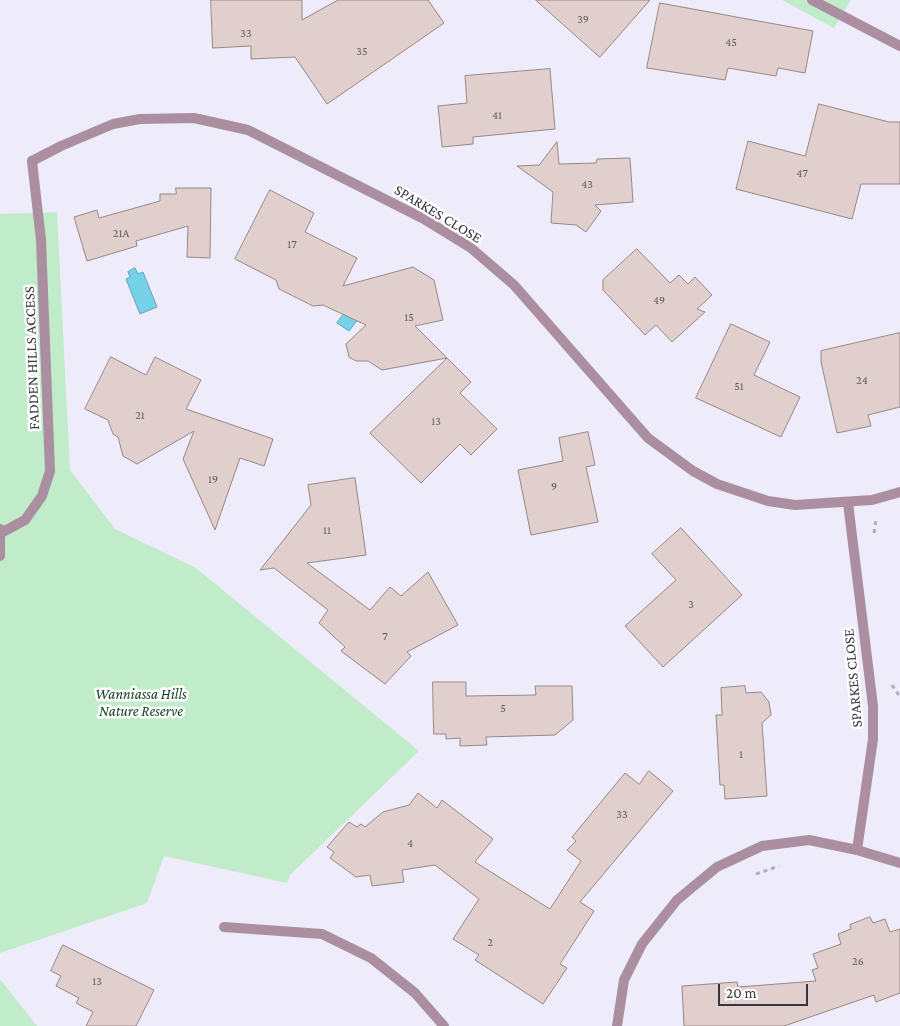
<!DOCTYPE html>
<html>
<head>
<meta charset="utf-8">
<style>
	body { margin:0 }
	#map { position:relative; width:900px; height:1026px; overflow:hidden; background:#eeebfa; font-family:"Crimson Pro",serif }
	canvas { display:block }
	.scale { position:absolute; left:718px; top:984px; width:90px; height:22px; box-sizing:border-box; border:2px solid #38363c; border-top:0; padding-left:6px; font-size:15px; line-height:18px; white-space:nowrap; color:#38363c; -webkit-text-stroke:4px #fff; paint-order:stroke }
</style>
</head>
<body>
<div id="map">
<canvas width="900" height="1026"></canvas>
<div class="scale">20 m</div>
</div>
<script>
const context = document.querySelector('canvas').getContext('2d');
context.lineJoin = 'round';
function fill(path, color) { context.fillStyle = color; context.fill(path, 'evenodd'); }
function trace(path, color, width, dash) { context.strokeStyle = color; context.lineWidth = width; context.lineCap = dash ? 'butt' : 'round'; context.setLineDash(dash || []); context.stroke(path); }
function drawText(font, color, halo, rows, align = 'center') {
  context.font = font + ' "Crimson Pro",serif'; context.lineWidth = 5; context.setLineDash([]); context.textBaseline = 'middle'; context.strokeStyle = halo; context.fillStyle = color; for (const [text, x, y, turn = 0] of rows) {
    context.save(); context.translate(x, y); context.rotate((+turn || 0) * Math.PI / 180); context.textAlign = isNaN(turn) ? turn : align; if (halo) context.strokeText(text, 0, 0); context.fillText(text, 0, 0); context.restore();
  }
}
const green = new Path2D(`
	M782 0H851L834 28Z
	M57 212 70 470 115 529 196 568 419 751 290 875 287 883 164 856 147 903 0 953V214Z
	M0 979 37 1026H0Z`);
const water = new Path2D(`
	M135 268 138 274 143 272 157 307 140 314 126 279 130 277 128 272Z
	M363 288 362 314 349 331 337 323Z`);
const building = new Path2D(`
	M211 0H302V20L338 0H428L444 23 327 104 295 57 251 59V46L213 48Z
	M536 0H650L600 57Z
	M660 3 813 31 805 73 778 68 776 76 728 68 725 80 647 68Z
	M550 69 555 129 473 137V144L442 147 438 106 467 103 465 76Z
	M819 104 889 122H900V184H861L852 219 736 189 748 141 805 156Z
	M557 142 559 164 596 163 597 159 630 158 633 202 595 205 601 211 586 232 576 225 551 223 553 192 517 166 539 165Z
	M176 188H211L210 258 187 257 188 226 136 241 137 246 87 261 74 217 97 210 99 218 160 201V194H176Z
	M270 190 314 213 305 232 357 258 343 286 413 267 434 280 443 320 415 326 471 382 460 393 497 429 471 455 460 444 421 483 370 433 447 358 382 370 368 361H356L349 357 346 344 366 325 323 305 313 306 279 289 276 280 235 259Z
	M637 249 670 283 679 275 688 284 695 277 712 295 697 309 705 312 672 342 656 325 645 335 603 290V280Z
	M731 324 770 342 754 375 800 397 781 437 696 398Z
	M900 333V407L868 415 871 426 837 433 821 362V351Z
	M111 357 146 375 155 357 201 380 186 409 273 439 264 466 240 458 215 530 183 459 194 431 137 464 123 456 118 437 113 434 108 420 85 409Z
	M588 432 595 465 586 467 598 522 531 535 518 470 563 461 559 438Z
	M355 478 366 555 307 563 370 610 390 587 401 596 428 572 458 625 407 652 411 656 385 684 341 651 345 647 319 623 328 610 274 568 260 570 311 505 308 485Z
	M681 528 742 595 663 667 625 626 676 580 652 554Z
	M433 682H466V696L536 695 535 686H572L573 720 555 735 486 737 487 745 460 746V738L446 739V734H434Z
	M745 686 746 693 761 692 769 702 771 715 762 723 767 796 725 799 724 785H720L716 715H722L721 688Z
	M649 771 673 791 580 902 594 911 560 964 567 968 543 1004 475 960 479 955 453 939 479 899 435 865 402 870 404 882 372 886 370 875 356 877 330 858 334 852 327 847 349 822 357 827 361 824 365 827 383 812 409 805 418 793 437 808 442 800 493 839 475 862 550 909 581 861 567 850 576 841 572 837 625 773 639 784Z
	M870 917 873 923 885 919 890 932 900 929V993L876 1002 874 995 784 1026H684L682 986 737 982 738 987 816 981 812 970 818 968 813 954 841 944 838 934 851 929 850 925Z
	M63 945 154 990 136 1026H86L93 1012 76 1003 79 998 56 986 61 976 51 971Z`);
const path = new Path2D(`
	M874 533 876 520
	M892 685 900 697
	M756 874 779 866`);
const lane = new Path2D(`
	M812 0 900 46
	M0 529V556
	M1 533 25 520 42 496 50 471 41 240 32 161`);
const street = new Path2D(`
	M32 161 61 146 113 124 140 119 194 118 248 130 424 219 471 248 514 285 648 438 693 471 717 484 768 501 795 505 872 500 900 492
	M848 503 873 706V739L857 850
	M224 927 322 934 371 958 415 993 444 1026
	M617 1026 624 980 642 944 677 900 717 867 762 846 809 840 857 850 900 863`);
const numberNames = [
	["39",583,19],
	["33",246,33],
	["45",731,42],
	["35",362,51],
	["41",497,115],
	["47",802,173],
	["43",587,184],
	["21A",121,233],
	["17",292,244],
	["49",659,300],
	["15",409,317],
	["24",862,380],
	["51",739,386],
	["21",140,415],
	["13",436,421],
	["19",213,479],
	["9",554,486],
	["11",327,530],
	["3",691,604],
	["7",385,636],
	["5",503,708],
	["1",741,754],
	["33",622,814],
	["4",410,843],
	["2",490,942],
	["26",858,961],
	["13",97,981]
];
const streetNames = [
	["SPARKES CLOSE",438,214,31],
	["FADDEN HILLS ACCESS",32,358,-92],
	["SPARKES CLOSE",853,678,-95]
];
const parkNames = [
	["Wanniassa Hills",141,694],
	["Nature Reserve",141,711]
];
fill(green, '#c1ecca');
fill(water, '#76d2e9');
trace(water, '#63a3b5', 1);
fill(building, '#e1cfcd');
trace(building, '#978784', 1);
trace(path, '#b1aeba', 3, [4, 4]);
trace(lane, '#ab8ea0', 10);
trace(street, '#ab8ea0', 10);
drawText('12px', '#625c60', null, numberNames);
drawText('15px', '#38363c', '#fff', streetNames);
drawText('italic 15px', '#134223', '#fff', parkNames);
</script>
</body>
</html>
